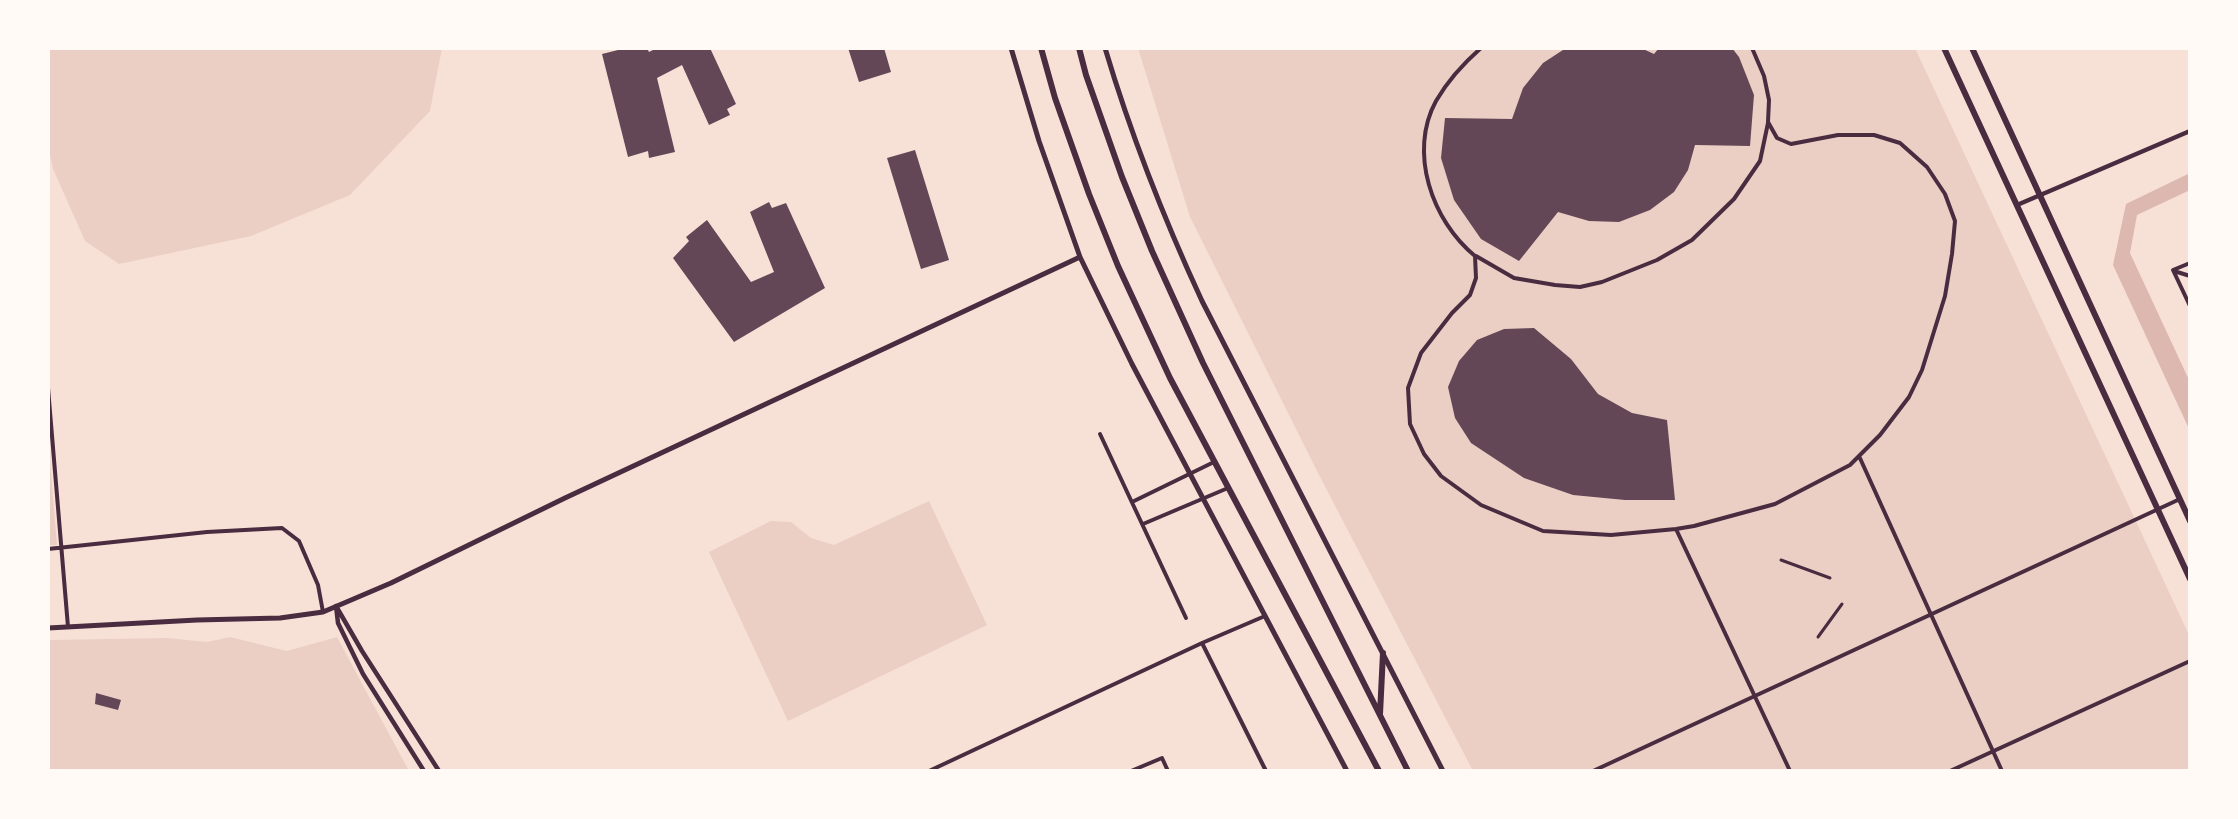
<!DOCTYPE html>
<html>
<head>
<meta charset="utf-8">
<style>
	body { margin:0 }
	#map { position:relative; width:2238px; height:819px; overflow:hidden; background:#f7e1d7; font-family:"Noto Serif",serif }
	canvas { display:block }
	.frame { position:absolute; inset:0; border:50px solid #fffaf5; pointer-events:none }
</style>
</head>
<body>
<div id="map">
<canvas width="2238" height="819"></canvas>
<div class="frame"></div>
</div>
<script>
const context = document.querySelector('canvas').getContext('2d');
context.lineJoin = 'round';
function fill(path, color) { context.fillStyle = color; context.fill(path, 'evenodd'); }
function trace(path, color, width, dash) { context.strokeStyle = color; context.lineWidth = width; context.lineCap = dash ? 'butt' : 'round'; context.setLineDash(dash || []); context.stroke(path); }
const green = new Path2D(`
	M48 48H442L430 111 350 195 251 236 119 264 85 241 53 169 48 147Z
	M1138 48H1915L2190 637V771H1473L1318 473 1190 217Z
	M48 439 57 545H48Z
	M929 501 987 625 788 721 709 552 771 521 791 522 811 538 834 545Z
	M230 637 287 651 337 637 409 771H48V640L167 638 207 642Z`);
const water = new Path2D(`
	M2190 173V190L2137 215 2130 253 2190 382V431L2113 265 2126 204Z`);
const building = new Path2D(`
	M626 48H647L649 52 657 48H710L736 104 727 109 730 115 709 125 682 65 657 78 675 152 649 158 648 151 628 157 602 54Z
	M848 48H884L891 72 859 82Z
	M1566 48H1641L1654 54 1659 48H1732L1739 57 1754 95 1750 146 1695 145 1688 170 1674 192 1650 210 1619 222 1589 221 1558 212 1519 261 1481 239 1454 200 1441 158 1445 118 1512 119 1523 88 1543 63Z
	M915 150 949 260 921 269 887 158Z
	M769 202 772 208 786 203 825 288 734 342 673 258 689 241 686 237 707 220 751 282 774 272 750 212Z
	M1534 328 1571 359 1598 394 1632 413 1667 420 1675 500H1625L1573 495 1524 478 1471 443 1455 418 1448 387 1459 361 1477 340 1504 329Z
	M96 693 121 700 118 710 95 704Z`);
const pedestrian = new Path2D(`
	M1781 560 1830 578
	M1818 637 1842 604`);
const minor = new Path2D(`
	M1481 48C1465 62 1447 82 1436 101 1408 152 1432 221 1475 256L1476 278 1470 295 1452 313 1421 353 1408 388 1410 424 1424 454 1441 476 1481 505 1543 531 1611 535 1676 529 1694 526 1775 504 1850 465 1880 435 1909 397 1922 370 1945 296 1952 254 1955 221 1945 194 1927 167 1900 143 1874 135H1838L1791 144 1777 138 1768 122 1769 100 1764 76 1752 48
	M1476 256 1514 278 1555 285 1580 287 1602 282 1657 260 1692 240 1734 199 1760 161 1768 123
	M2190 263 2173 270 2190 306
	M2174 271 2190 276
	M48 388 68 627
	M1100 434 1186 618
	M1859 456 2002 771
	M1132 502 1214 462
	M1143 524 1228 488
	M1676 529 1790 771
	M48 549 207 532 282 528 299 541 318 585 323 612
	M1202 643 1266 771
	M929 771 1202 643 1265 616
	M1131 771 1162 758 1168 771
	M1593 771 2180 499
	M1950 771 2190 661`);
const tertiary = new Path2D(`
	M2017 205 2190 131
	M424 771 363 674 338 623 336 606 362 651 439 771`);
const secondary = new Path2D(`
	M1011 48 1039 141 1080 257 1132 364 1347 771
	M1105 48C1131 135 1164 219 1202 301L1443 771
	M48 628 197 620 280 618 323 612 391 583 565 498 1080 257`);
const primary = new Path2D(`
	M1944 48 2190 579
	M1972 48 2190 521`);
const trunk = new Path2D(`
	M1041 48 1055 98 1089 194 1118 266 1170 378 1379 771
	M1079 48 1086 75 1122 177 1152 251 1203 363 1408 771
	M1380 714 1383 653`);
fill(green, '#ebcfc5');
fill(water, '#dcb8b0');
fill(building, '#644757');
trace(pedestrian, '#4a2c40', 3);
trace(minor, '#4a2c40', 4);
trace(tertiary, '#4a2c40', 4.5);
trace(secondary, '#4a2c40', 5);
trace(primary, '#4a2c40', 6);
trace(trunk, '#4a2c40', 6);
</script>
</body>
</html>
